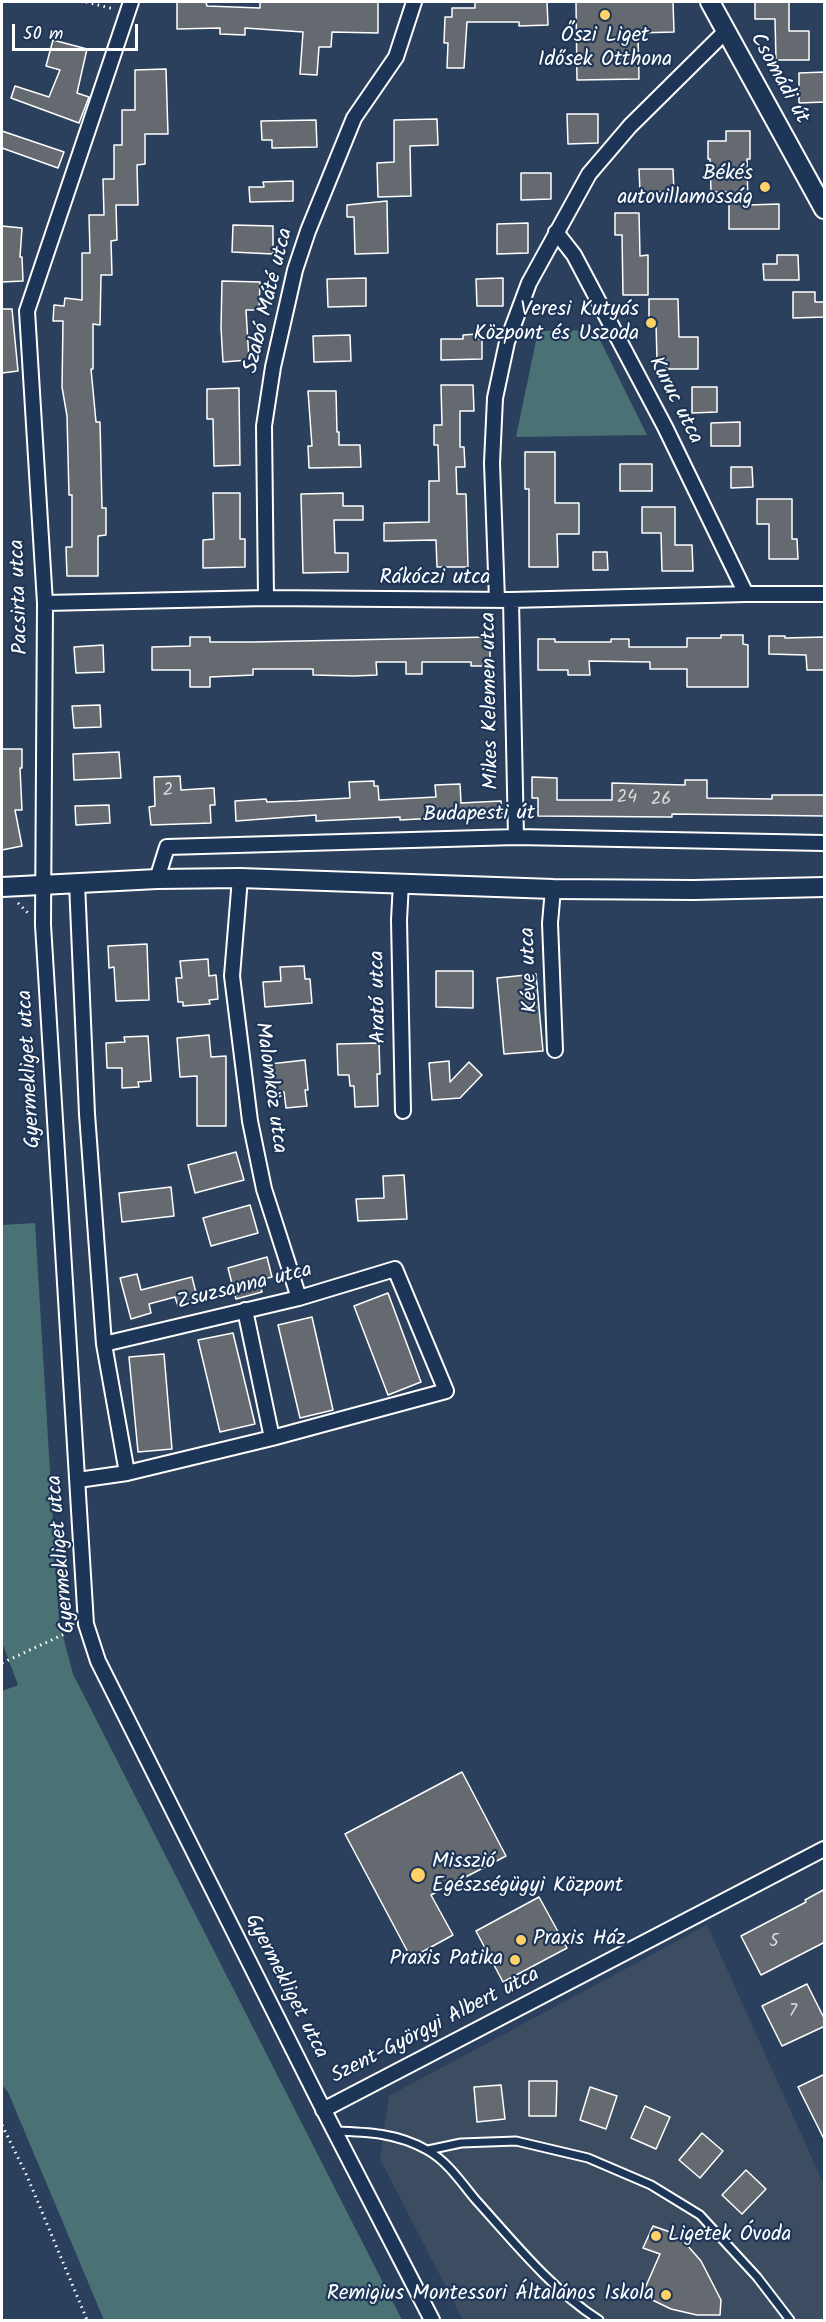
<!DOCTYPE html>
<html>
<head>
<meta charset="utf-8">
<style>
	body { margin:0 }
	#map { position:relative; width:826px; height:2322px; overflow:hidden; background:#2b405c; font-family:Kalam,sans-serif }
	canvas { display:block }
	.frame { position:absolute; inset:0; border:3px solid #fff; pointer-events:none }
	.scale { position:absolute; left:12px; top:24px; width:126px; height:27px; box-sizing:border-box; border:3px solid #fff; border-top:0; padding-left:8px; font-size:18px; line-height:21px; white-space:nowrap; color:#fff; -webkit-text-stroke:4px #1d3557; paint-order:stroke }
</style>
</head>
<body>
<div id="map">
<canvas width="826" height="2322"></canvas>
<div class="frame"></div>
<div class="scale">50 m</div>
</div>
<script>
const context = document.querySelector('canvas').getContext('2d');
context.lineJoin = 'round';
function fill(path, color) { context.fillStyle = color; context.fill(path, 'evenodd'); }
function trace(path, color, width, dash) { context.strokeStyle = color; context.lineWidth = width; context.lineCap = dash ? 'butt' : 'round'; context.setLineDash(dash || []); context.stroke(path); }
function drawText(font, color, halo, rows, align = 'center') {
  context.font = font + ' Kalam,sans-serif'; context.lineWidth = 4.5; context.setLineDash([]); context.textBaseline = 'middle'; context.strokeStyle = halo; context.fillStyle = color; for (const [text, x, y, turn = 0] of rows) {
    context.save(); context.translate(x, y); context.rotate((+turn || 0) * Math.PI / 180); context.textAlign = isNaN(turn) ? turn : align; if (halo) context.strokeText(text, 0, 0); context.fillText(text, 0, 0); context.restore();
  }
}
const built = new Path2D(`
	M707 1925 824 2185V2320H463L380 2159 389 2096Z`);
const green = new Path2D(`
	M595 330 647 435 516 437 538 331Z
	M35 1223 59 1621 73 1674 402 2320H104L8 2092 2 2085V1691L18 1685 2 1642V1225Z`);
const building = new Path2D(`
	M177 2H206L207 6 260 8V2H378V33L332 32 331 47H319L317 75 300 74 303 32 245 28V35L220 34V28L177 29Z
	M475 2H547L548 25 519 26V22H467L464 68H447L448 43H444L445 17H452V8H475Z
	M576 2H673L674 32 638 33 639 79 577 80Z
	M755 2H789V31H809V60H776L775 19H755Z
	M53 40 87 49 77 93 89 97 79 123 11 98 15 86 49 97 60 70 46 66Z
	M166 69 168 134H145V164L137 165 138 205H116L117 240 111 241 112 275H101L100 325 93 324V369H91L96 422H100L102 508H106V535L98 536V576H67L66 547H72V495H69L67 416 62 387 63 321H53L54 305 64 306 65 298 82 300V253H90L89 215H104L103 179H114V145H122V110H135V70Z
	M825 72V102L799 103V73Z
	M567 114H598V143L568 144Z
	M437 119 438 145 410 146 411 196 378 197 377 163 394 162V120Z
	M316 120 317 147 272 148V140H262L261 121Z
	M2 131 64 152 58 168 2 148Z
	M726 131H750V159H747L748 205 779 204V229H729V192H711L710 159H708V141H726Z
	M639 169H673L674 192H640Z
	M521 173H551V199L521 200Z
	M293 181V201L250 202 249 187H264L263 182Z
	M387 201 388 253 355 254 354 217H347V205Z
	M615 213H639L640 256 648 255V295H623L622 235H615Z
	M528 223V253L497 254V224Z
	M233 225 273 226V254L232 252Z
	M2 226 22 228 20 257H22L23 281 2 282Z
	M777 255H798L799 280H764L763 264H777Z
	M366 278V306L328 307 327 279Z
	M503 278V306H477L476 279Z
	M222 281 260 282 259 310H246L249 360 223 362 221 328Z
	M793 292H815V302H825V317L793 318Z
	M649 299H678L679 337H698V369H666V360H657L656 323 649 324Z
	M2 309H12L18 371 2 373Z
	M477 334V339H482V359L441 360V339H463V335Z
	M350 335 351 361 314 362 313 336Z
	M441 385H473L474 411H460V447H464L465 467H456L457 494H466L468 567H437L436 540 384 541V523L429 522V481H439L438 445H434V425H442Z
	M692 387H717V412L692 413Z
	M239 388 240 465 214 466 213 419H207V389Z
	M308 391H336L337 432H339V445H360L361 467 309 468 308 446H312Z
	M740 422V446H711V423Z
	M525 452H555V503H579V534H557L558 567H529V489H525Z
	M620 464H652V491H620Z
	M731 467H752L753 487 731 488Z
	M213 493H240V539H245V567L203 568V540L214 539Z
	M343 493V506H363V520H334L335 553H348V572L303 573 301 494Z
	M757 499H792V539H797L798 559H769V524H757Z
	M642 507H675V545H692L693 571H662L661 533H642Z
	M593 552H607L608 570H593Z
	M721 635H743V644L748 645V687H687V669H650V662L589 661 590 675H568V670H538V639H555V642H611V639H629V647H687V638H721Z
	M769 636H785V638L825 637V670H807L806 655 769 654Z
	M190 637H210V642H253L490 637V666H471V662H422V674H406V662H376L377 675 354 676 313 675V669H253V675L210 677V687H190V670H152V647L190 646Z
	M103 645 104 672 76 673 74 647Z
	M100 705 101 727 74 728 72 706Z
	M2 749H22V768H20L22 810H15L22 846 2 850Z
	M119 752 121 778 74 780 73 754Z
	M180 776 181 790 214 788 215 805H210L211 823 151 825 149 807 155 806 154 777Z
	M532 777 557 778V800H612V783L685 785V780H707V798L772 799V795H825V816L672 814V817L538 816V798H532Z
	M374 781V786H378L379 800 436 797 435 785 460 784 461 803 501 801 502 817 437 820V818L400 820V817L316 821V815L236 821 235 801 266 799 267 802 297 801 350 798 349 782Z
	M109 805 110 823 76 825 75 806Z
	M147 944 149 1000 116 1001 114 967 109 968 108 946Z
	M208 959 209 976 216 975 218 999 209 1000 210 1004 183 1006V1002H178L176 978H182L180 961Z
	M304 966 305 979H310L312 1003 265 1007 263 982 281 981 280 967Z
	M436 971H473V1008L436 1007Z
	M536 974 543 1051 504 1054 497 978Z
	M209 1035 211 1057 226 1056V1126H197V1076L180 1077 177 1038Z
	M148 1036 151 1081 138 1082 139 1087 122 1088V1068H107L106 1043 125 1042 124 1037Z
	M379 1043 380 1074H377L378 1106 355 1107 354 1086H350L349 1075H338L337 1044Z
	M305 1060 308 1090H305L307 1106 286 1108 284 1092 273 1093 270 1064Z
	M449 1061 450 1082 469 1062 482 1075 460 1098 432 1100 429 1063Z
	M236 1152 244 1180 195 1193 188 1165Z
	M404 1175 407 1219 358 1221 356 1199 384 1198 383 1176Z
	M171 1187 174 1216 122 1222 119 1193Z
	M250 1205 258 1233 211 1246 203 1218Z
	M267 1257 272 1277 259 1280 262 1292 236 1299 228 1268Z
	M137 1274 141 1290 192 1277 198 1301 178 1306 175 1297 149 1304 151 1313 131 1319 120 1278Z
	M388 1293 421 1382 388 1395 354 1306Z
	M312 1317 333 1410 300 1418 278 1325Z
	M233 1333 255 1424 220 1432 198 1340Z
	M164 1354 172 1449 138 1452 129 1357Z
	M462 1772 506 1856 431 1895 453 1935 411 1958 345 1834Z
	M825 1889V1942L761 1975 741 1936 806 1902 805 1900Z
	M539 1897 567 1948 503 1982 476 1931Z
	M807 1984 825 2020V2026L782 2046 762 2006Z
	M825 2074V2141L798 2087Z
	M529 2081H557L556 2116H529Z
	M501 2085 505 2119 477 2122 474 2087Z
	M590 2087 617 2096 606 2129 580 2120Z
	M645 2106 670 2117 656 2149 631 2138Z
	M702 2133 723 2151 700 2178 679 2160Z
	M746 2170 766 2189 742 2214 722 2195Z
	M653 2226 670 2232 687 2245 701 2261 721 2300 720 2315H697L671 2309 642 2295 660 2254 643 2248Z`);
const path = new Path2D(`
	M86 2 114 9
	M18 903 28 913
	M2 1663 73 1630
	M2 2125 27 2176 87 2320`);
const lane = new Path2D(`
	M334 2131C368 2132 397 2133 427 2150 447 2161 461 2182 475 2199 512 2240 553 2291 599 2320
	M428 2150 461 2143 516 2141 588 2158 651 2185 700 2215 757 2277 790 2320`);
const street = new Path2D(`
	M131 2 27 311 45 603 43 925 86 1624 98 1661 318 2099 432 2320
	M556 232 574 255 665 427 746 594
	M266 598 264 426 273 367 295 270 308 231 354 118 396 57 414 2
	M497 600 492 463 495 398 507 342 529 283 589 174 630 126 726 31
	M511 600 516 837
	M45 603 266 598 511 600 746 594H824
	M240 878 232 976 250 1121 264 1189 299 1298
	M157 879 167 847 516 837 824 843
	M77 883 87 1114 104 1344 127 1473
	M401 883 399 920 403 1111
	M553 889 550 923 555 1050
	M245 1310 272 1438
	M78 1480 127 1473 272 1438 446 1391 395 1269 299 1298 104 1344
	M323 2110 824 1849`);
const secondary = new Path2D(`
	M710 2 824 209
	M2 887 157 879 240 878 553 889 694 890 824 887`);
const markers = [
	[605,15,6,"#ffd166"],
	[765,187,6,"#ffd166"],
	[651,323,6,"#ffd166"],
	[418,1875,8,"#ffd166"],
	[521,1940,6,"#ffd166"],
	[515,1960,6,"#ffd166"],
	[656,2236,6,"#ffd166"],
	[666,2295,6,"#ffd166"]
];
const numberNames = [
	["2",168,792],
	["24",627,799],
	["26",661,801],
	["5",774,1943],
	["7",793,2013]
];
const poiNames = [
	["Őszi Liget",605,37,"center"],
	["Idősek Otthona",605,61,"center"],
	["Békés",753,175],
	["autovillamosság",753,199],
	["Veresi Kutyás",639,311],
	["Központ és Uszoda",639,335],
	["Misszió",432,1863,"left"],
	["Egészségügyi Központ",432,1887,"left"],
	["Praxis Ház",533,1940,"left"],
	["Praxis Patika",503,1960],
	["Ligetek Óvoda",668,2236,"left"],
	["Remigius Montessori Általános Iskola",654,2295]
];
const streetNames = [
	["Csomádi út",778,79,61],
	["Szabó Máté utca",270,301,-76],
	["Kuruc utca",674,401,63],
	["Rákóczi utca",435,579],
	["Pacsirta utca",21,597,-92],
	["Mikes Kelemen utca",492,701,-91],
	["Budapesti út",479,816,-1],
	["Kéve utca",531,970,-92],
	["Arató utca",380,997,-91],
	["Gyermekliget utca",31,1069,-93],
	["Malomköz utca",269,1088,82],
	["Zsuzsanna utca",245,1288,-14],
	["Gyermekliget utca",63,1554,-95],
	["Gyermekliget utca",285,1987,63],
	["Szent-Györgyi Albert utca",436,2027,-27]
];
fill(built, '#3c4d62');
fill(green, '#4a7275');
fill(building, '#656a70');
trace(building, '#fff', 1.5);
trace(lane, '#fff', 11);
trace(street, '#fff', 18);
trace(secondary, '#fff', 22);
trace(path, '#fff', 3, [1.5, 4.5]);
trace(lane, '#1d3557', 7);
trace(street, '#1d3557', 14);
trace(secondary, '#1d3557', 18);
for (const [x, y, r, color] of markers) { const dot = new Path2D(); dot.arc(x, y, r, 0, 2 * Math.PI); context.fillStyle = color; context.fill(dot); trace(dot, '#1d3557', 2); }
drawText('18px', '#d8dadb', null, numberNames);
drawText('21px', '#fff', '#1d3557', poiNames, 'right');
drawText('21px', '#fff', '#1d3557', streetNames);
</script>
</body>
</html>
